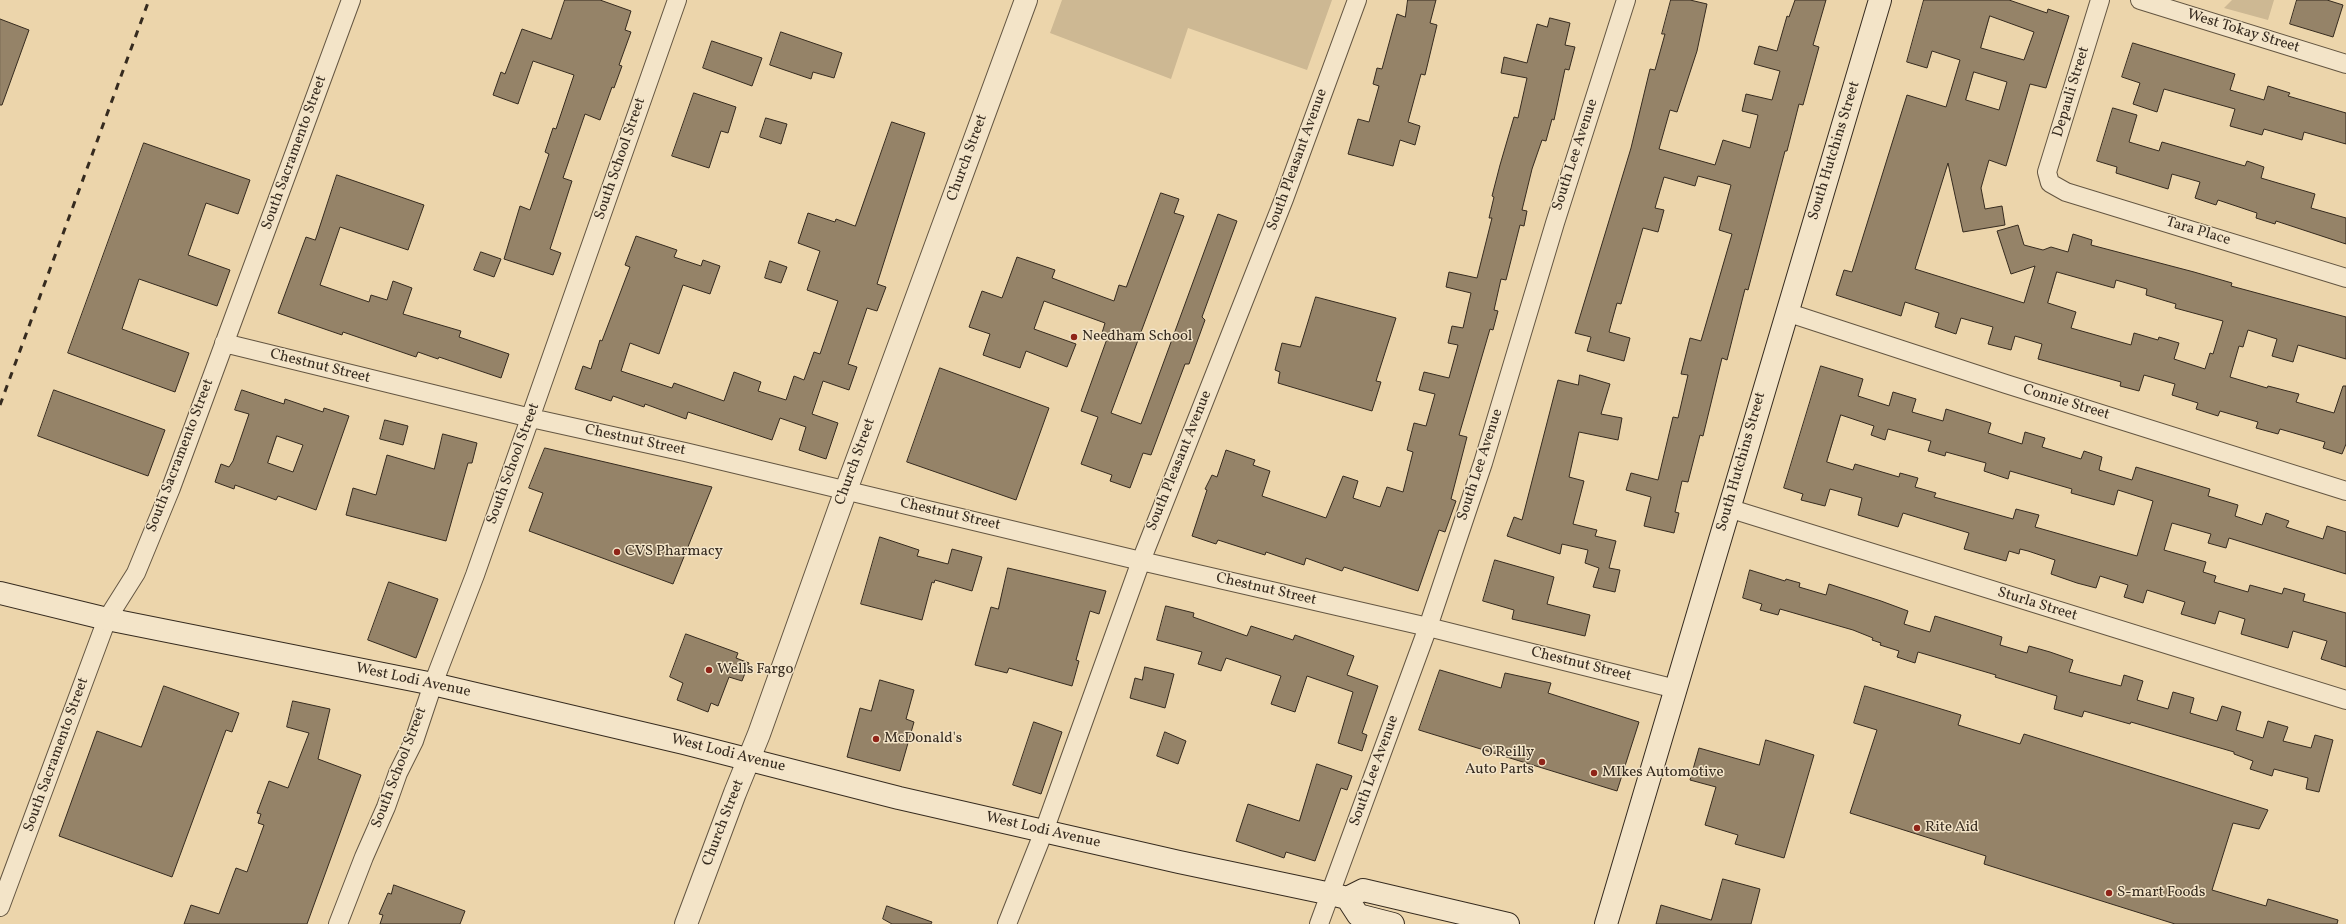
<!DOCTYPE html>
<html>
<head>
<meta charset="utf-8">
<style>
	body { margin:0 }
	canvas { display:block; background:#ecd5ab }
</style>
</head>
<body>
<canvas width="2346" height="924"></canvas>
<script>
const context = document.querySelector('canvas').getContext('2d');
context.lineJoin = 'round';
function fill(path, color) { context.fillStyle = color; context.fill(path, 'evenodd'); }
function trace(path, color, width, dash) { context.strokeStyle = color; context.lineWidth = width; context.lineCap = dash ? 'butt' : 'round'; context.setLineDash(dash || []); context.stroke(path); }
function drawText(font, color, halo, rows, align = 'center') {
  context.font = font + ' Vollkorn,serif'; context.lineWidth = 3; context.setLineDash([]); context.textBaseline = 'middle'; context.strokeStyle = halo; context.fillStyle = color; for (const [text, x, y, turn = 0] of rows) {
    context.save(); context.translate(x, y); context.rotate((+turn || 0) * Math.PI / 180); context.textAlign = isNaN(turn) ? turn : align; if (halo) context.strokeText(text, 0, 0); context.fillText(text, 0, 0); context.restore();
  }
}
const green = new Path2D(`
	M1062 0H1332L1307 70 1188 28 1171 79 1050 33Z
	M2232 0H2274L2268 20 2224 8Z`);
const building = new Path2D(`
	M565 0H600L631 11 625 30 631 32 619 65 622 66 614 88 612 87 600 120 585 114 563 178 572 181 550 249 561 253 553 275 504 259 520 206 530 210 549 154 545 152 553 128 556 129 574 75 533 61 518 104 493 95 501 72 505 74 522 29 551 39Z
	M1408 0H1436L1430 23 1437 25 1425 75 1421 74 1408 122 1420 126 1415 145 1400 140 1393 166 1348 154 1358 119 1369 122 1379 86 1373 84 1377 68 1382 69 1397 14 1405 17Z
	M1671 0H1690L1707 4 1697 51 1677 112 1670 110 1659 149 1715 165 1723 140 1750 148 1758 115 1742 111 1746 94 1772 100 1780 71 1754 64 1759 46 1777 51 1787 16 1789 17 1795 0H1826L1813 45 1819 47 1803 105 1799 104 1787 151H1785L1748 290 1745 289 1727 360 1722 358 1703 436 1700 435 1688 482 1682 481 1675 512 1679 513 1674 533 1644 526 1651 497 1626 490 1631 473 1658 480 1673 417 1678 418 1688 375 1681 374 1690 338 1701 341 1732 234 1719 230 1731 185 1698 176 1695 186 1664 177 1655 208 1664 210 1658 232 1643 228 1621 304 1617 303 1609 332 1630 338 1624 361 1587 351 1591 337 1575 333 1631 148 1650 69 1655 70 1665 34H1662Z
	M1924 0H2009L2047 13 2048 9 2069 16 2046 88 2030 84 2006 166 1989 160 1981 188 1985 209 2002 206 2005 225 1963 232 1948 163 1915 269 2024 303 2035 266 2011 274 1997 231 2018 225 2024 245 2043 250 2051 247 2068 252 2073 234 2092 240 2091 245 2194 272 2232 283 2231 286 2346 317V359L2298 345 2293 362 2272 356 2277 339 2248 330 2243 347 2239 346 2230 377 2267 388 2268 386 2299 394 2296 402 2334 413 2343 386H2346V444L2342 454 2323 448 2325 442 2280 429 2278 434 2256 428 2258 422 2220 411 2218 416 2196 409 2198 403 2172 395 2175 384 2144 375 2139 391 2120 386 2121 382 2038 359 2042 344 2015 336 2011 350 1988 344 1993 327 1961 318 1956 334 1935 327 1939 313 1905 302 1901 316 1836 295 1844 270 1852 272 1907 95 1946 107 1960 60 1932 51 1927 68 1907 62ZM1990 16 2034 32 2024 60 1981 48ZM1974 72 2007 82 1999 110 1966 100ZM2057 272 2114 288 2116 280 2147 289 2146 295 2176 304 2175 308 2223 321 2213 354 2210 353 2205 369 2174 359 2179 343 2159 337 2158 340 2134 333 2131 345 2071 328 2076 312 2048 303Z
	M2297 0H2327L2343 5 2333 37 2290 24Z
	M1550 18 1570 23 1565 45 1575 47 1569 70 1565 69 1554 120 1552 119 1546 141 1542 140 1532 169 1522 210 1527 211 1524 226 1520 225 1506 280 1501 279 1494 310 1498 311 1493 330 1490 329 1459 435 1467 437 1451 499 1456 501 1445 532 1439 530 1418 591 1344 567 1342 571 1306 558 1304 565 1266 552 1265 555 1218 540 1216 544 1192 536 1207 490 1205 489 1212 475 1217 477 1226 450 1255 460 1253 465 1270 471 1262 496 1326 518 1343 476 1358 481 1353 498 1380 507 1387 487 1403 492 1413 452 1407 450 1414 423 1426 426 1435 394 1419 390 1424 372 1449 378 1458 345 1448 343 1452 326 1463 328 1471 293 1446 287 1449 272 1477 278 1492 218H1489L1494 197 1492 196 1500 165 1514 117 1518 118 1527 78 1501 73 1504 57 1527 63 1537 24 1547 27Z
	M0 19 29 30 2 105H0Z
	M781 32 842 53 834 78 813 72 811 79 770 65Z
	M712 41 762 58 752 86 703 68Z
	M2133 43 2235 74 2230 90 2264 100 2268 86 2290 93 2288 96 2346 113V144L2304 132 2302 140 2264 129 2262 135 2230 126 2235 109 2164 89 2157 112 2133 104 2140 83 2122 77Z
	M694 93 736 107 728 133 721 131 709 168 672 156Z
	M2113 108 2137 115 2129 142 2159 151 2162 142 2245 166 2247 161 2264 167 2261 178 2315 194 2311 208 2346 218V244L2276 221 2275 224 2256 218 2257 213 2218 200 2216 205 2195 198 2200 182 2172 174 2168 189 2116 173 2117 167 2097 161Z
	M766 118 787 124 781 144 760 137Z
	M892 122 925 133 877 284 886 287 877 311 867 308 848 364 857 367 849 390 823 381 812 414 838 423 826 459 799 450 806 427 780 418 772 440 688 412 686 419 645 404 644 407 613 396 611 401 575 389 583 366 591 369 600 340 602 341 630 267 625 265 636 236 677 250 674 257 701 266 703 260 720 266 710 294 683 285 659 354 630 343 621 371 672 388 674 383 724 401 734 372 761 382 758 391 786 400 794 376 804 380 814 352 820 354 838 301 807 290 820 251 798 243 808 213 835 222 836 219 855 226Z
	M144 143 250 180 238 214 206 203 188 255 230 270 217 306 139 279 122 329 189 353 175 392 68 353Z
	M337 175 424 205 408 250 340 227 320 285 369 302 371 295 387 300 393 281 412 288 403 314 461 331 459 337 509 354 501 378 439 357 438 359 418 352 416 357 343 332 342 335 278 313 306 237 315 240Z
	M1161 193 1179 199 1174 213 1184 216 1111 413 1141 424 1218 214 1237 221 1202 317 1205 320 1189 364H1185L1151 455 1143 453 1130 488 1110 481 1112 475 1081 464 1098 417 1081 411 1108 336 1102 333 1105 323 1044 301 1034 329 1076 344 1067 367 1026 351 1020 368 983 355 990 334 969 327 982 291 1002 298 1017 257 1055 270 1052 278 1114 301 1119 285 1126 287Z
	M481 252 501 259 494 277 474 270Z
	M770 261 787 267 781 283 765 278Z
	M1316 297 1396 318 1376 381 1381 382 1372 411 1278 383 1280 372 1275 370 1282 343 1300 347Z
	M1821 366 1863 379 1858 396 1889 406 1893 392 1916 399 1912 412 1943 421 1946 409 1991 423 1988 433 2022 444 2025 432 2045 438 2042 447 2081 459 2084 451 2102 457 2099 470 2132 480 2136 467 2210 489 2208 496 2238 505 2235 516 2262 525 2266 513 2289 521 2286 527 2323 539 2327 526 2346 532V574L2229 538 2226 548 2208 543 2211 534 2172 523 2164 550 2206 562 2203 572 2216 576 2214 582 2248 592 2250 585 2282 594 2284 588 2305 594 2303 601 2346 613V667L2321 659 2327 641 2293 631 2288 648 2241 634 2245 619 2219 611 2215 624 2181 614 2185 602 2147 590 2143 603 2124 597 2128 585 2100 576 2096 588 2077 583 2051 574 2055 560 2028 551 2020 549 2019 554 2009 551 2006 561 1964 549 1969 533 1903 513 1898 527 1858 515 1862 498 1830 489 1825 506 1801 500 1803 494 1784 488ZM1841 415 1874 426 1871 435 1885 440 1888 429 1931 441 1928 451 1945 456 1946 452 1986 463 1984 471 2008 479 2010 471 2072 489 2071 493 2114 505 2118 490 2153 501 2137 556 2035 527 2039 515 2016 509 2013 519 1934 497 1936 493 1915 487 1918 478 1900 473 1899 477 1855 464 1853 470 1827 462Z
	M940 368 1049 408 1016 500 907 462Z
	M1580 375 1610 384 1601 414 1622 418 1618 440 1579 432 1569 477 1584 481 1573 524 1597 530 1595 536 1616 541 1609 568 1620 570 1615 592 1593 587 1599 568 1585 563 1588 550 1562 544 1560 554 1507 536 1514 517 1522 520 1558 380 1578 385Z
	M54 390 165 430 148 476 38 436Z
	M242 390 284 404 285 399 323 412 324 408 349 416 316 510 278 496 276 500 235 485 234 489 215 482 221 464 229 467 233 461 249 414 235 410ZM277 436 303 445 293 472 268 463Z
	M385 420 408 426 403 445 380 439Z
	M443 434 477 443 472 463H468L446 541 346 515 353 488 376 495 387 455 434 469Z
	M545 448 712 487 673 584 529 531 543 493 529 488Z
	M880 537 919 550 917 556 948 564 952 549 982 557 972 591 935 580 934 583 932 582 922 620 861 604Z
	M1495 560 1554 577 1547 604 1590 615 1585 636 1512 619 1514 610 1483 601Z
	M1008 568 1106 591 1099 614 1090 611 1076 660 1079 661 1072 686 1009 668 1007 673 975 665 991 607 998 609Z
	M1750 570 1785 581 1786 579 1800 583 1799 587 1826 595 1829 584 1881 601 1908 611 1904 624 1930 632 1935 616 2002 637 2000 645 2027 653 2029 646 2050 652 2073 660 2069 672 2098 680 2121 686 2124 675 2143 681 2137 700 2168 709 2173 692 2194 698 2190 713 2217 721 2222 706 2241 712 2236 730 2263 738 2268 721 2288 727 2283 741 2311 748 2315 735 2333 740 2319 792 2306 789 2308 778 2274 769 2272 776 2250 769 2253 761 2234 754V752L2131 722 2130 724 2084 711 2082 717 2054 709 2057 696 1995 677 1996 675 1918 652 1915 663 1897 657 1899 651 1880 645 1881 643 1872 640 1873 638 1853 630 1780 609 1778 615 1760 610 1762 604 1743 598Z
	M389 582 438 599 416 658 368 640Z
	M1166 606 1194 613 1193 617 1247 636 1251 626 1293 640 1295 635 1354 656 1347 675 1378 686 1362 733 1367 735 1362 751 1338 743 1353 692 1307 676 1295 712 1271 704 1281 676 1226 658 1221 671 1198 664 1202 652 1157 640Z
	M686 634 738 653 736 658 749 663 742 681 729 677 718 706 711 703 708 712 677 700 683 683 670 677Z
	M1145 667 1174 674 1165 708 1130 698 1135 678 1142 680Z
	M1440 670 1501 688 1505 673 1551 683 1548 693 1639 722 1617 791 1419 730Z
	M880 680 914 690 906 719 914 722 900 771 847 757 860 708 871 711Z
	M164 686 239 713 232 732 226 730 172 877 59 836 97 731 141 747Z
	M1865 686 1961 715 1958 725 2020 744 2024 734 2268 810 2259 829 2233 823 2212 890 2266 906 2268 899 2338 920 2337 924H2175L1984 864 1986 856 1850 813 1877 730 1854 723Z
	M293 701 330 709 318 759 361 775 307 924H184L191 905 219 914 236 868 247 872 264 825 258 823 261 814 257 813 269 781 288 788 309 733 287 727Z
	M1034 722 1062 732 1041 794 1013 785Z
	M1165 732 1186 741 1178 764 1157 756Z
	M1766 740 1814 755 1784 858 1735 844 1738 835 1705 825 1716 787 1690 780 1699 748 1759 765Z
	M1317 764 1352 776 1347 790 1341 788 1315 861 1286 852 1284 858 1236 841 1248 804 1299 821Z
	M1723 879 1760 889 1751 924H1656L1661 905 1711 920Z
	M394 885 465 911 460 924H380L383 915 379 914 388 893 391 894Z
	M887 906 932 922 931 924H892L883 919Z`);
const minor = new Path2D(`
	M2100 0 2047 172 2050 183 2066 192 2346 278
	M2140 0 2346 64
	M1786 312 2006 384 2346 491
	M224 343 531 418 685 452 1141 561 1428 627 1676 689
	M1728 508 2346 700
	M0 907 107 619 136 573 171 488 351 0
	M338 924 364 857 386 807 398 773 414 741 433 684 475 575 677 0
	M1007 924 1044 831 1141 561 1284 199 1357 0
	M1319 924 1428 627 1483 463 1555 223 1626 0`);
const tertiary = new Path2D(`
	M686 924 735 793 759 734 846 490 1026 0`);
const secondary = new Path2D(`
	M0 593 107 619 433 684 684 743 899 798 1179 862 1331 894 1347 898 1358 915 1393 924
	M1347 898 1363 890 1508 924
	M1606 924 1880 0`);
const rail = new Path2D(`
	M0 405 149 0`);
const markers = [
	[1074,337,4,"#8f2418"],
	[617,552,4,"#8f2418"],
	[709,670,4,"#8f2418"],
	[876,739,4,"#8f2418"],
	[1542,762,4,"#8f2418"],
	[1594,773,4,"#8f2418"],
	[1917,828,4,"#8f2418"],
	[2109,893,4,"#8f2418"]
];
const streetNames = [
	["West Tokay Street",2243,32,17],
	["Depauli Street",2072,92,-73],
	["South Hutchins Street",1835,151,-73],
	["South Sacramento Street",295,153,-70],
	["South Lee Avenue",1576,155,-72],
	["Church Street",968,158,-70],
	["South School Street",621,159,-71],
	["South Pleasant Avenue",1298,160,-70],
	["Tara Place",2198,232,17],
	["Chestnut Street",320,367,14],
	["Connie Street",2066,403,17],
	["Chestnut Street",635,441,12],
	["South Sacramento Street",181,456,-69],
	["South Pleasant Avenue",1180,461,-68],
	["Church Street",856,462,-70],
	["South Hutchins Street",1742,462,-74],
	["South School Street",514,464,-70],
	["South Lee Avenue",1481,465,-72],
	["Chestnut Street",950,515,13],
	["Chestnut Street",1266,590,13],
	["Sturla Street",2037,605,17],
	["Chestnut Street",1581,665,14],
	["West Lodi Avenue",413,681,12],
	["West Lodi Avenue",728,754,14],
	["South Sacramento Street",57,755,-70],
	["South School Street",400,768,-69],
	["South Lee Avenue",1375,771,-70],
	["Church Street",724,823,-69],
	["West Lodi Avenue",1043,831,13]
];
const poiNames = [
	["Needham School",1082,337],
	["CVS Pharmacy",625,552],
	["Wells Fargo",717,670],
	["McDonald's",884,739],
	["O'Reilly",1534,753,"right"],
	["Auto Parts",1534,770,"right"],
	["MIkes Automotive",1602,773],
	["Rite Aid",1925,828],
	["S-mart Foods",2117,893]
];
fill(green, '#cdb893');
fill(building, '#958368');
trace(building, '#362b1f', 1);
trace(minor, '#645642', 20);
trace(tertiary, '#645642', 24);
trace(secondary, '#362b1f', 24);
trace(minor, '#f3e4c8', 18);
trace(tertiary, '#f3e4c8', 22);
trace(secondary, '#f3e4c8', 22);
trace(rail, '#362b1f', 3, [7, 7]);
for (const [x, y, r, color] of markers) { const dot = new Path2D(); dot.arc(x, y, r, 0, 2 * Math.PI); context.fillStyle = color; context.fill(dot); trace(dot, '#f3e4c8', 1.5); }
drawText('15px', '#362b1f', '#f3e4c8', streetNames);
drawText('15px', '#362b1f', '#f3e4c8', poiNames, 'left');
</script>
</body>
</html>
